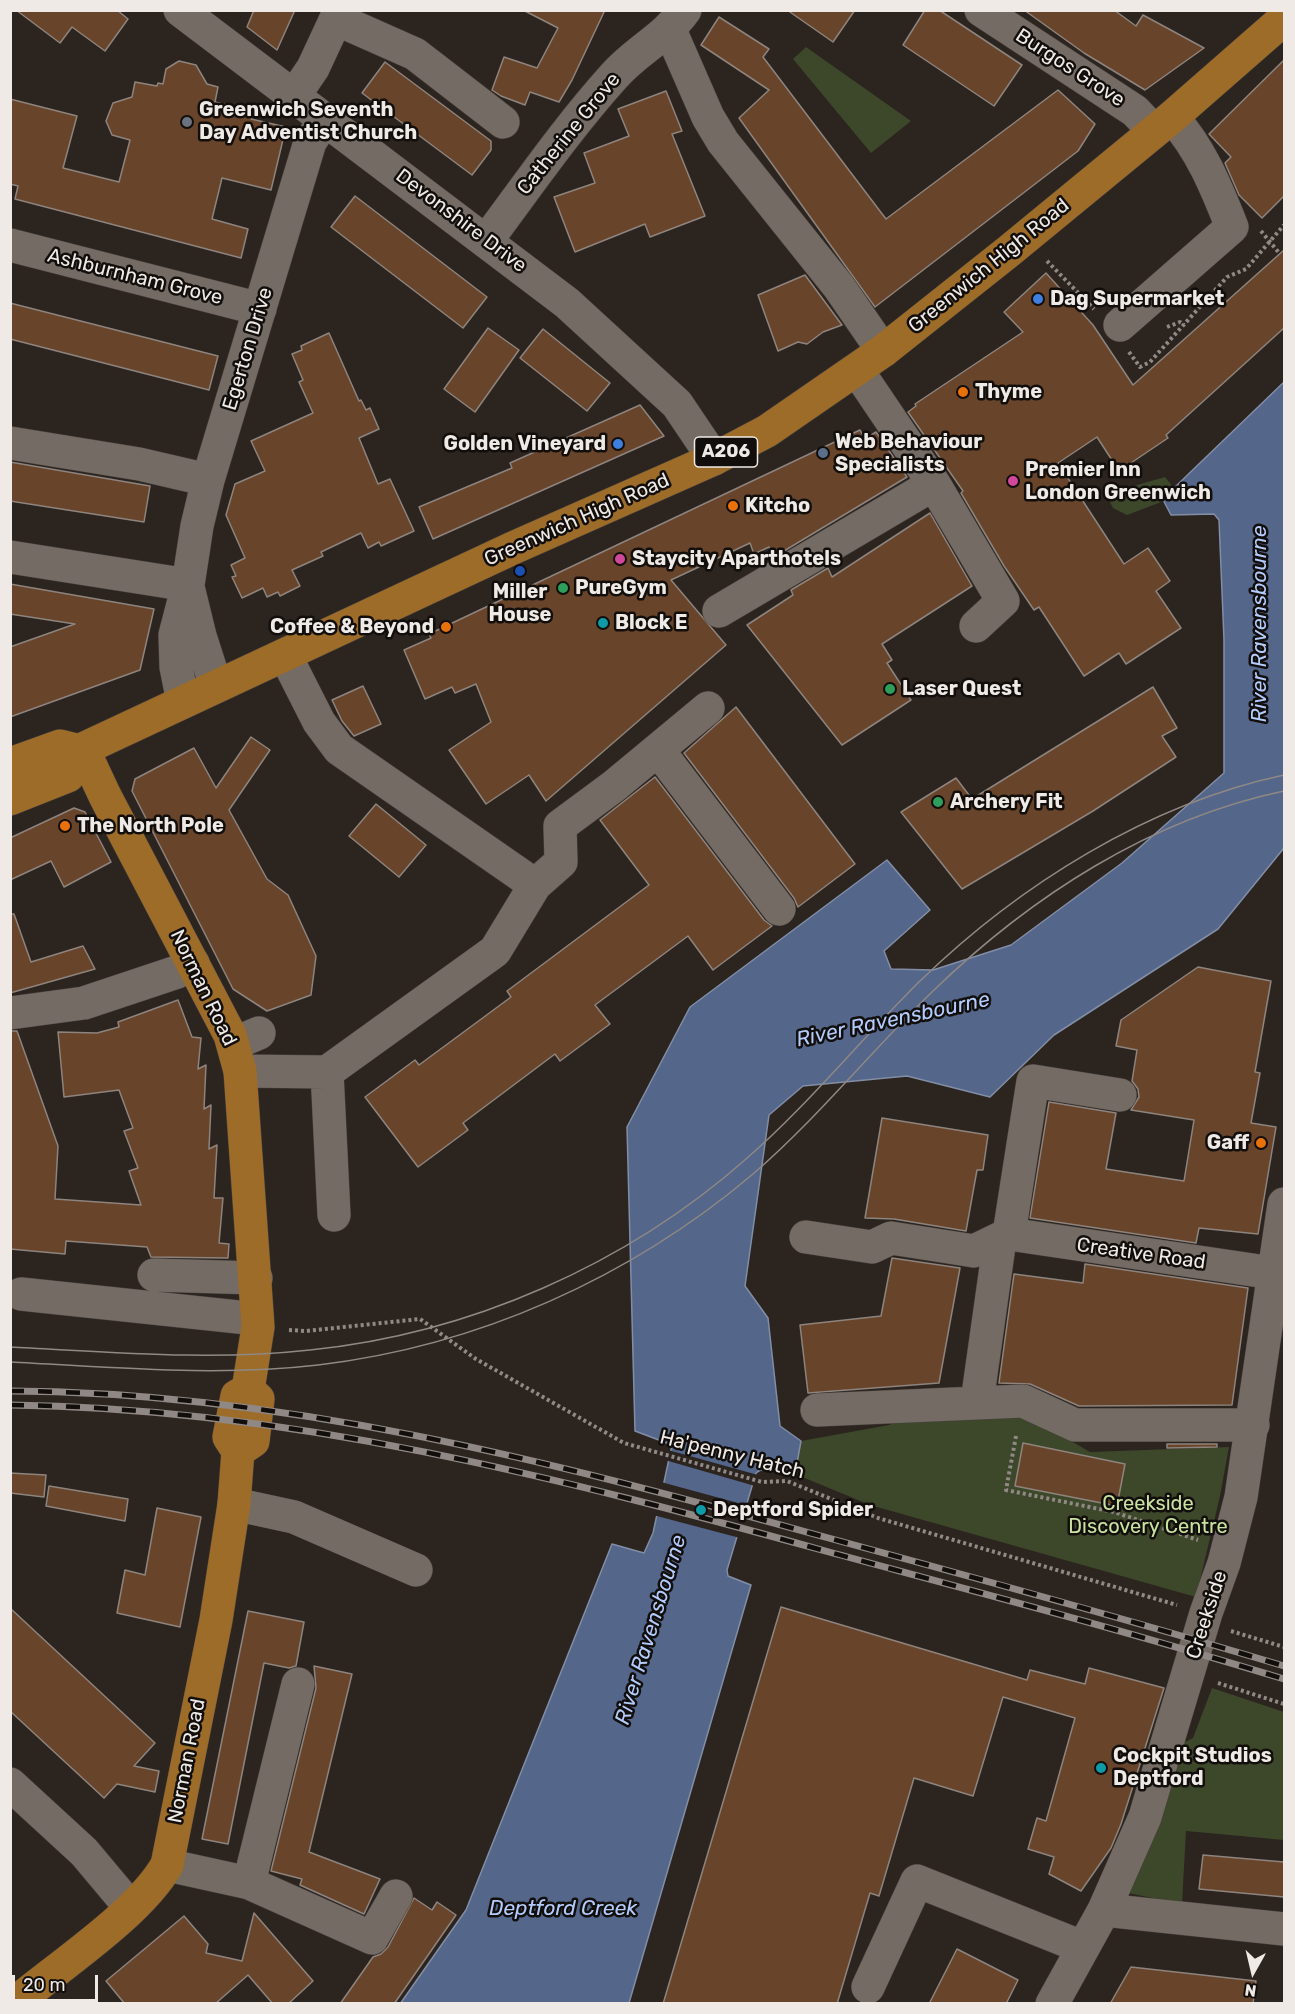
<!DOCTYPE html>
<html>
<head>
<meta charset="utf-8">
<style>
	body { margin:0 }
	#map { position:relative; width:1295px; height:2014px; overflow:hidden; background:#2c241f; font-family:Rubik,sans-serif }
	canvas { display:block }
	.frame { position:absolute; inset:0; border:12px solid #efeae6; pointer-events:none }
	.north { position:absolute; left:1223px; top:1942px; width:60px; height:60px; -webkit-text-stroke:4px #110e0c; paint-order:stroke; rotate:188deg; font-size:16px; font-weight:700; line-height:24px; text-align:center; color:#efeae6 }
	.north::after { content:''; display:block; margin:auto; width:21px; height:27px; background:#efeae6; clip-path:polygon(50% 0,100% 100%,50% 72%,0 100%) }
	.scale { position:absolute; left:12px; top:1975px; width:86px; height:27px; box-sizing:border-box; border:3px solid #efeae6; border-top:0; padding-left:8px; font-size:18px; line-height:21px; white-space:nowrap; color:#efeae6; -webkit-text-stroke:4px #110e0c; paint-order:stroke }
</style>
</head>
<body>
<div id="map">
<canvas width="1295" height="2014"></canvas>
<div class="frame"></div>
<div class="north">N</div>
<div class="scale">20 m</div>
</div>
<script>
const context = document.querySelector('canvas').getContext('2d');
context.lineJoin = 'round';
function fill(path, color) { context.fillStyle = color; context.fill(path, 'evenodd'); }
function trace(path, color, width, dash) { context.strokeStyle = color; context.lineWidth = width; context.lineCap = dash ? 'butt' : 'round'; context.setLineDash(dash || []); context.stroke(path); }
function drawText(font, color, halo, rows, align = 'center') {
  context.font = font + ' Rubik,sans-serif'; context.lineWidth = 5; context.setLineDash([]); context.textBaseline = 'middle'; context.strokeStyle = halo; context.fillStyle = color; for (const [text, x, y, turn = 0] of rows) {
    context.save(); context.translate(x, y); context.rotate((+turn || 0) * Math.PI / 180); context.textAlign = isNaN(turn) ? turn : align; if (halo) context.strokeText(text, 0, 0); context.fillText(text, 0, 0); context.restore();
  }
}
const green = new Path2D(`
	M806 47 911 121 871 153 793 59Z
	M1165 477 1174 488 1160 494 1164 501 1127 515 1113 508 1106 494Z
	M1021 1412 1090 1452 1229 1447 1220 1496 1196 1597 870 1505 795 1474 801 1441 889 1425 915 1414Z
	M1212 1688 1284 1712V1840L1186 1831 1182 1904 1123 1892 1175 1747 1193 1738Z`);
const water = new Path2D(`
	M1284 382V848L1218 929 1054 1035 990 1097 907 1076 803 1086 769 1115 745 1286 768 1318 780 1426 801 1441 795 1474C782 1471 767 1464 756 1473L727 1570 728 1576 751 1585 629 2003 400 2004 466 1910 612 1544 644 1553 653 1533 672 1445 635 1431 627 1127 690 1007 887 860 930 910 884 951 891 969 933 970 1011 945 1122 863 1224 773V640L1219 520 1214 514 1171 515 1160 494 1174 488Z`);
const pier = new Path2D(`
	M668 1450 758 1475 755 1486 665 1460Z
	M661 1482 749 1506 740 1538 653 1515Z`);
const building = new Path2D(`
	M16 10H117L128 19 105 51 72 27 60 43Z
	M254 10H295L277 50 247 27Z
	M523 10H605L572 80 559 102 530 92 525 105 501 96 492 90 504 57 537 68 558 28Z
	M787 10H855L833 42Z
	M925 10H939L1022 65 994 106 903 45Z
	M1024 10H1114L1136 26 1143 15 1204 48 1145 90 1084 53Z
	M719 17 769 49 763 57 886 219 1058 90 1095 124 1078 151 875 307 739 118 769 90 701 45Z
	M1284 60V196L1262 218 1239 195 1225 163 1231 157 1209 134Z
	M179 61 196 65 207 84 218 87 215 102 253 111 251 119 286 127 271 190 222 178 212 219 248 229 241 258 15 199 18 186 10 184V99L77 116 63 168 119 182 130 140 112 135 106 121 113 103 132 97 135 82 157 86 158 83 163 84 166 69Z
	M385 62 491 141V150L472 175 362 93Z
	M666 91 682 131 672 134 705 216 650 237 645 224 575 252 554 197 595 183 584 153 629 136 618 109Z
	M355 196 487 297 463 328 331 227Z
	M1284 250V328L1166 435 1168 438 1119 471 1097 437 1058 463 1124 564 1148 548 1170 581 1156 591 1181 628 1126 664 1119 653 1084 676 1039 607 1034 610 1004 566 961 493 963 491 908 412 916 406 915 404 1023 332 1004 312 1046 273 1093 325 1133 385Z
	M805 275 842 325 823 332 807 344 798 342 778 351 758 295Z
	M10 303 218 356 209 390 10 339Z
	M488 328 519 350 475 412 444 389Z
	M543 329 610 383 587 411 520 358Z
	M329 333 359 401 361 400 366 410 370 408 379 429 359 438 378 484 390 479 414 531 381 546 379 542 368 548 361 533 321 552 323 556 292 570 300 586 280 596 278 592 267 597 263 588 242 598 232 577 236 576 231 565 245 558 226 515 235 484 265 471 251 441 313 413 299 382 303 380 292 354 302 350 301 346Z
	M640 405 664 436 433 539 419 507 512 468 510 463Z
	M860 430 865 439 876 432 907 477 774 557 769 547 754 554 750 543 671 580 726 645 546 801 529 775 486 804 449 750 491 722 476 684 455 693 452 687 425 699 404 650 431 638 429 634Z
	M10 462 150 486 144 522 10 501Z
	M930 513 972 586 882 644 892 660 887 663 911 700 842 745 747 625 793 595 791 590 828 568 832 577Z
	M10 584 154 609 140 670 10 717V647L75 624 10 614Z
	M363 686 381 724 354 736 342 721 332 700Z
	M1153 687 1177 728 1162 736 1176 757 1093 811 962 889 901 812 956 778 972 799Z
	M736 707 855 864 798 907 794 898 684 753Z
	M251 737 270 750 229 810 267 879 288 895 316 956 311 995 267 1011 233 989 132 791 135 779 194 748 216 788Z
	M655 777 764 920 772 926 713 970 688 936 595 1005 610 1024 560 1061 555 1054 463 1123 468 1130 418 1167 365 1097 415 1060 419 1065 511 997 507 991 649 885 600 820Z
	M376 804 426 845 399 877 349 836Z
	M74 808 85 812 111 862 64 887 51 861 10 880V838Z
	M10 914H14L31 962 83 946 95 969 10 993Z
	M1198 967 1271 981 1255 1072 1260 1073 1251 1123 1276 1127 1258 1234 1199 1228 1196 1243 1030 1218 1049 1102 1116 1113 1106 1169 1184 1181 1194 1120 1131 1110 1139 1097 1138 1089 1132 1081 1137 1050 1116 1046 1121 1020Z
	M178 1000 192 1037 201 1038 198 1069 206 1065 204 1109 211 1105 209 1149 217 1145 214 1198H223L219 1243 229 1244 228 1258 151 1257 147 1247 66 1241 65 1254 10 1249V1031H17L58 1146 55 1199 141 1205 129 1171 138 1168 124 1131 133 1128 119 1090 64 1097 58 1032 97 1033 119 1027 118 1022Z
	M882 1118 988 1135 983 1170H977L966 1231 894 1219 865 1218Z
	M892 1258 960 1268 939 1383 808 1393 800 1325 881 1316Z
	M1085 1264 1248 1288 1232 1405 1079 1406 1030 1384 999 1383 1014 1274 1083 1283Z
	M1023 1443 1125 1464 1117 1506 1015 1486Z
	M1167 1444H1217V1447L1167 1448Z
	M10 1473 46 1475 44 1497 10 1493Z
	M49 1486 128 1499 125 1521 46 1506Z
	M157 1508 201 1517 180 1627 117 1613 125 1570 145 1575Z
	M781 1607 1027 1680 1030 1670 1085 1684 1089 1668 1164 1688 1121 1824 1111 1848 1081 1891 1049 1874 1054 1857 1028 1849 1037 1818 1046 1821 1075 1718 1003 1697 973 1796 914 1778 879 1896 870 1893 837 2004H663Z
	M10 1608 155 1743 134 1766 159 1771 155 1792 117 1784 104 1798 10 1711Z
	M248 1611 304 1622 296 1666 289 1668 264 1663 228 1844 202 1839Z
	M314 1666 352 1674 309 1852 380 1879 364 1914 300 1885 302 1879 271 1871 316 1688Z
	M1203 1855 1284 1862V1897L1199 1889Z
	M414 1898 432 1910 437 1902 456 1915 394 2004H340L373 1957 381 1954 388 1947Z
	M254 1913 313 1981 288 2004H273L248 1975 215 2004H125L106 1981 184 1916 208 1944 206 1953 242 1961Z
	M957 1949 1018 1980 1006 2004H929Z
	M1131 1967 1256 1981 1253 2004H1110Z`);
const path = new Path2D(`
	M1261 231 1280 254
	M1047 261 1094 309
	M1167 327 1180 322 1184 325
	M1129 352 1140 367 1150 362 1227 277 1246 269 1284 225
	M289 1330 306 1331 420 1319 476 1359 624 1443 762 1482 787 1481 878 1518 1177 1605
	M1016 1436 1006 1490 1114 1512 1198 1540
	M1231 1631 1284 1647
	M1218 1683 1284 1704`);
const minor = new Path2D(`
	M180 10 567 303 677 404 714 459
	M981 10 1135 111 1154 131
	M336 19 415 54 503 122
	M670 30 708 117 723 142 839 287 883 351
	M294 96 313 68 340 10
	M487 240C528 185 568 127 614 76 637 50 664 39 685 10
	M10 245 260 309
	M1120 325 1232 227C1216 187 1201 149 1172 117
	M857 370 934 484 1003 601 976 626
	M10 443 139 464 208 480
	M10 557 188 585
	M188 587 200 636 216 686
	M719 611 934 484
	M285 655 319 722 339 749 535 885
	M183 702 176 667 175 635 188 585 197 526 208 480 310 142 325 119
	M658 750 779 909
	M10 1013 84 1003 177 972 193 963
	M233 1044 259 1033
	M240 1071 327 1072 495 951 535 885 561 862 560 826 614 786 708 708
	M327 1072 334 1215
	M1009 1234 1033 1081 1120 1095
	M806 1237 872 1247 891 1238 974 1251 1009 1234 1273 1273
	M154 1275 256 1278
	M21 1294 257 1319
	M977 1402 1000 1239
	M817 1410 1023 1401 1075 1425H1253
	M234 1504 294 1517 416 1570
	M10 1784 84 1852 131 1908
	M167 1865 249 1883 298 1684
	M249 1883 372 1938 396 1896
	M1104 1910 1284 1929
	M868 1987 917 1881 1082 1947
	M1052 2004 1104 1910 1145 1817 1206 1613 1224 1563 1241 1497 1284 1204`);
const major = new Path2D(`
	M83 749 105 796 230 1035 240 1071 258 1327 248 1390 258 1399 253 1441 238 1451
	M10 764 60 746 80 751
	M10 799 68 776 83 749 513 548 714 459 767 431 883 351 1009 251 1172 117 1284 19
	M14 2004C59 1966 139 1914 167 1865L216 1620 234 1504 238 1451 229 1437 237 1396 248 1390`);
const tram = new Path2D(`
	M10 1347C110 1352 211 1361 310 1350 469 1334 626 1265 746 1159 808 1105 861 1039 920 981 1019 885 1148 804 1284 775
	M10 1362C112 1367 216 1377 318 1365 478 1346 630 1278 753 1174 818 1118 872 1050 933 991 1030 897 1150 819 1284 791`);
const rail = new Path2D(`
	M10 1391C283 1392 549 1461 810 1533 969 1576 1127 1619 1284 1666
	M10 1405C290 1408 561 1478 829 1552 981 1593 1134 1633 1284 1679`);
const markers = [
	[187,122,6,"#6b7280"],
	[1038,299,6,"#3f7fe0"],
	[963,392,6,"#e8710a"],
	[618,444,6,"#3f7fe0"],
	[823,453,6,"#5c6f8a"],
	[1013,481,6,"#d1479c"],
	[733,506,6,"#e8710a"],
	[620,559,6,"#d1479c"],
	[520,571,6,"#1a4fb4"],
	[563,588,6,"#2e9e5b"],
	[603,623,6,"#0f9aa8"],
	[446,627,6,"#e8710a"],
	[890,689,6,"#2e9e5b"],
	[938,802,6,"#2e9e5b"],
	[65,826,6,"#e8710a"],
	[1261,1143,6,"#e8710a"],
	[701,1510,6,"#0f9aa8"],
	[1101,1768,6,"#0f9aa8"]
];
const shields = [
	[726,452,63]
];
const shieldNames = [
	["A206",726,452]
];
const streetNames = [
	["Burgos Grove",1070,68,33],
	["Catherine Grove",569,134,-51],
	["Devonshire Drive",461,221,37],
	["Greenwich High Road",989,266,-39],
	["Ashburnham Grove",135,277,14],
	["Egerton Drive",248,349,-73],
	["Greenwich High Road",577,520,-24],
	["Norman Road",203,988,64],
	["Creative Road",1141,1254,8],
	["Ha'penny Hatch",732,1455,14],
	["Creekside",1207,1615,-72],
	["Norman Road",187,1761,-79]
];
const poiNames = [
	["Greenwich Seventh",199,110],
	["Day Adventist Church",199,133],
	["Dag Supermarket",1050,299],
	["Thyme",975,392],
	["Web Behaviour",835,442],
	["Specialists",835,465],
	["Golden Vineyard",606,444,"right"],
	["Premier Inn",1025,470],
	["London Greenwich",1025,493],
	["Kitcho",745,506],
	["Staycity Aparthotels",632,559],
	["PureGym",575,588],
	["Miller",520,592,"center"],
	["House",520,615,"center"],
	["Block E",615,623],
	["Coffee & Beyond",434,627,"right"],
	["Laser Quest",902,689],
	["Archery Fit",950,802],
	["The North Pole",77,826],
	["Gaff",1249,1143,"right"],
	["Deptford Spider",713,1510],
	["Cockpit Studios",1113,1756],
	["Deptford",1113,1779]
];
const parkNames = [
	["Creekside",1148,1504],
	["Discovery Centre",1148,1527]
];
const waterNames = [
	["River Ravensbourne",1260,624,-90],
	["River Ravensbourne",893,1020,-12],
	["River Ravensbourne",651,1630,-73],
	["Deptford Creek",563,1909]
];
fill(green, '#3d472a');
fill(water, '#54668a');
trace(water, '#828ea6', 1.5);
fill(pier, '#2c241f');
fill(building, '#68442b');
trace(building, '#8e847e', 1.5);
trace(minor, '#49423e', 34);
trace(major, '#49423e', 34);
trace(path, '#908985', 4, [3, 3]);
trace(minor, '#746b65', 33);
trace(major, '#9c6c28', 33);
trace(tram, '#8f8884', 1.5);
trace(rail, '#8f8884', 7);
trace(rail, '#110e0c', 4.5, [14]);
for (const [x, y, r, color] of markers) { const dot = new Path2D(); dot.arc(x, y, r, 0, 2 * Math.PI); context.fillStyle = color; context.fill(dot); trace(dot, '#110e0c', 2); }
for (const [x, y, w] of shields) { const box = new Path2D(); box.roundRect(x - w / 2, y - 15, w, 30, 4.5); context.fillStyle = '#110e0c'; context.fill(box); trace(box, '#efeae6', 1.5); }
drawText('bold 18px', '#efeae6', null, shieldNames);
drawText('20px', '#efeae6', '#110e0c', streetNames);
drawText('bold 20px', '#efeae6', '#110e0c', poiNames, 'left');
drawText('20px', '#c9e29f', '#110e0c', parkNames);
drawText('italic 21px', '#b3ccfd', '#110e0c', waterNames);
</script>
</body>
</html>
